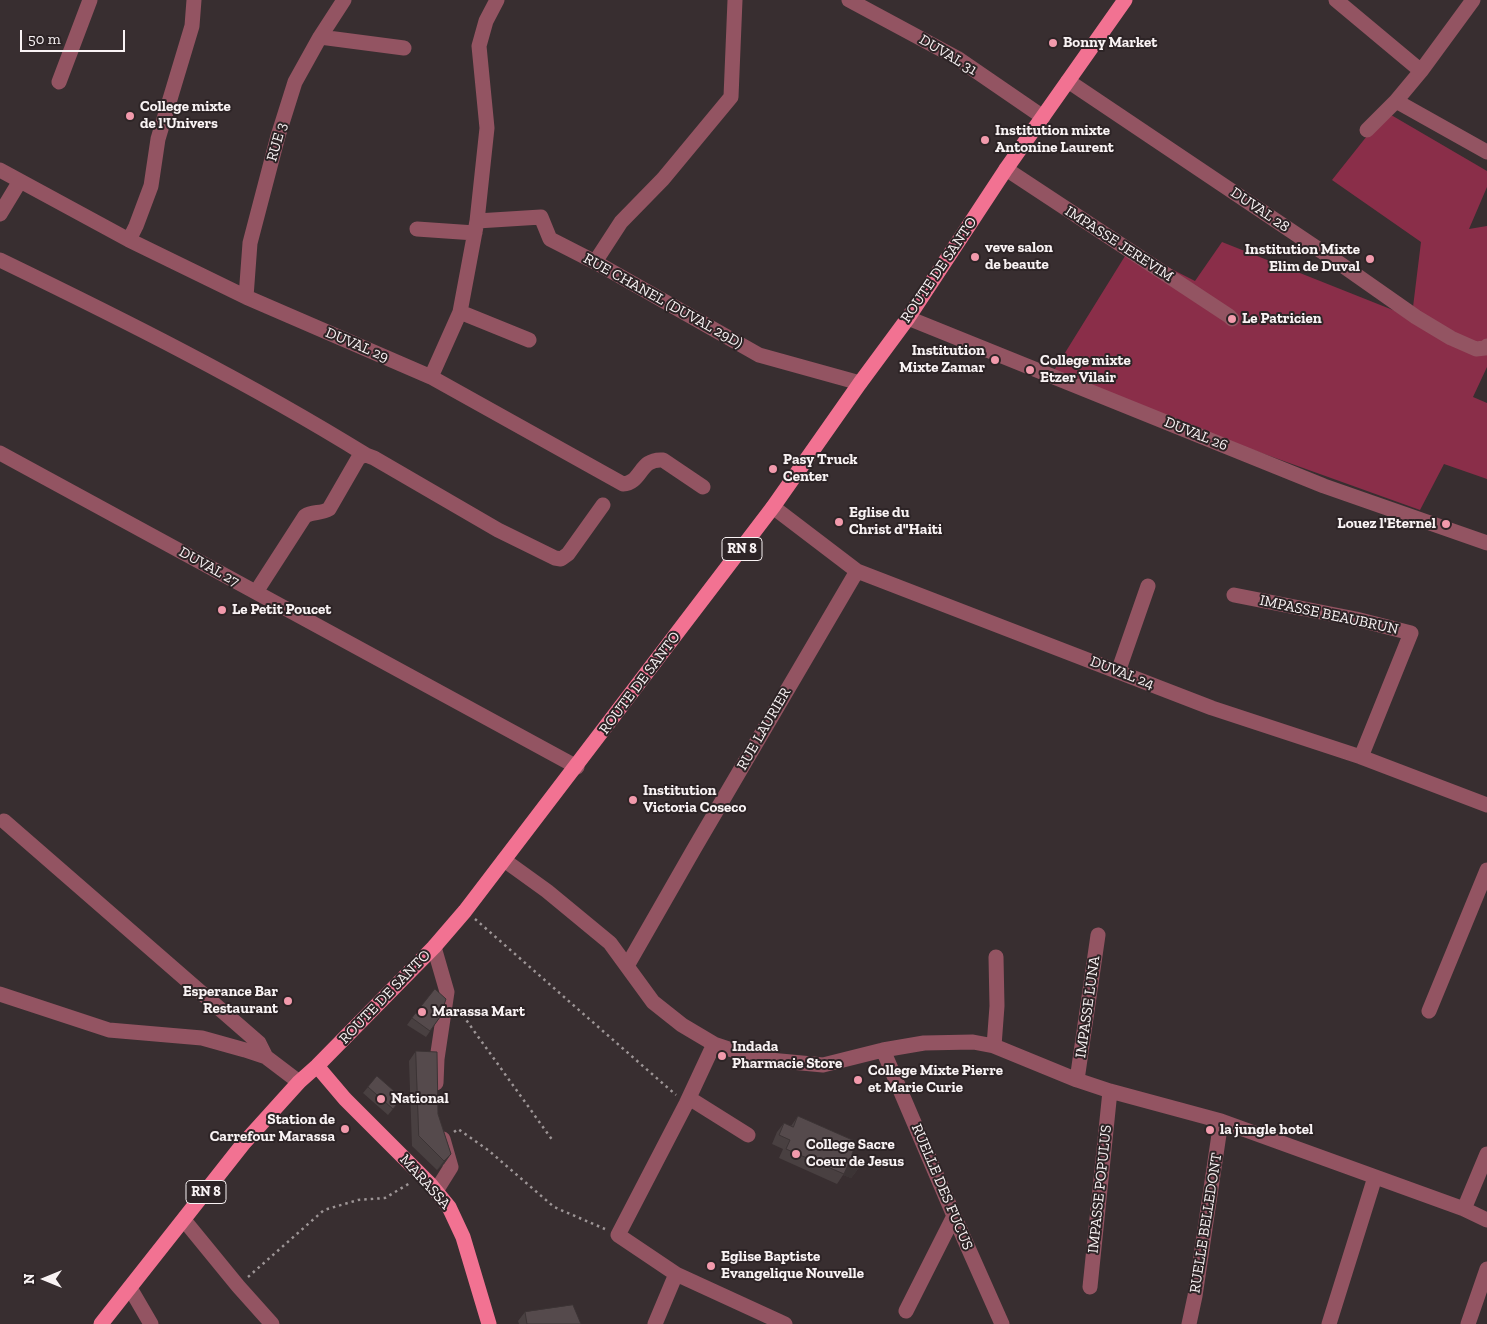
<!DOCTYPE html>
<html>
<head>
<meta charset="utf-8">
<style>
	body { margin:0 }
	#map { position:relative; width:1487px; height:1324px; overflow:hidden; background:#382e30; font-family:"Zilla Slab",serif }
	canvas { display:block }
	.north { position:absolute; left:20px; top:1254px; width:50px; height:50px; -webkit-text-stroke:4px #2d2426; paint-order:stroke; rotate:270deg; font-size:14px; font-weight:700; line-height:20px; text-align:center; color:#f9f3f4 }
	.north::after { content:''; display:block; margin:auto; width:18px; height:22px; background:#f9f3f4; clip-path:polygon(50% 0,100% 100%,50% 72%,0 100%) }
	.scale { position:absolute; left:20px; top:30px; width:105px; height:22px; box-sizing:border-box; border:2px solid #f9f3f4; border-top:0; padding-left:6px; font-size:15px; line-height:18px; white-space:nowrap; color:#f9f3f4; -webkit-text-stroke:4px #2d2426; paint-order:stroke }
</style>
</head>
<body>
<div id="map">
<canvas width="1487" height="1324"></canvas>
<div class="north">N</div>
<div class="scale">50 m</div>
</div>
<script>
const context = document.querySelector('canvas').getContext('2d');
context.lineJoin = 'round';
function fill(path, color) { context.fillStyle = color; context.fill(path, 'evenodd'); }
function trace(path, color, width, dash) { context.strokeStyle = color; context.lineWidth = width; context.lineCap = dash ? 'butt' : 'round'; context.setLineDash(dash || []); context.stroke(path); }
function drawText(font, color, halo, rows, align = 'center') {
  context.font = font + ' "Zilla Slab",serif'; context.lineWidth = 4; context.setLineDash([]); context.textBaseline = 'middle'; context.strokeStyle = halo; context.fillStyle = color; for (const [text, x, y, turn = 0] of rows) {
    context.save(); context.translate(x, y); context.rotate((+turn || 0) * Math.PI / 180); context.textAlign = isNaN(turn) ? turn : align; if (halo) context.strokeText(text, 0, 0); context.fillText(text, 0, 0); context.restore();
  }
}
const green = new Path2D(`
	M1386 112 1487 171V187L1469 229 1487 226V367L1473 397 1487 403V479L1444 464 1420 510 1050 377 1130 248 1195 281 1222 242 1408 316 1413 307 1421 242 1332 180Z`);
const path = new Path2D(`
	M475 919 676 1095
	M459 1010 553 1141
	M454 1132 458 1129 488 1150 554 1207 605 1229
	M248 1277 324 1210 358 1200 385 1198 410 1183`);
const minor = new Path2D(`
	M849 0 957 58 1043 117
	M1336 0 1421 71
	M320 37 404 48
	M1068 81 1339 263 1416 317 1451 338 1476 349 1485 348 1487 346
	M59 82 90 0
	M1396 101 1487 152
	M1367 130 1396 101 1421 71 1473 0
	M1006 169 1229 316 1232 319
	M0 170 129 240 246 297 431 377 623 484C642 483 639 458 663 460L703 487
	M0 214 20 181
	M477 221 541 217 550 239 595 262 759 355 860 383
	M417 229 475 233
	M129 240 136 226 151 186 158 139 192 26 194 0
	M0 260C124 320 248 382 366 455
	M595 262 621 222 663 179 731 97 735 0
	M246 297 250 243 278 136 295 82 320 37 344 0
	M460 312 529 340
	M908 318 1324 486 1487 543
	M431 377 460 312 477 221 487 128 479 46 486 21 497 0
	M0 453 577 767
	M773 507 857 571 1212 708 1361 757 1487 805
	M256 592 305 516C313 511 321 514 329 509L359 457 366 455 374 458 498 530 555 558 561 559 568 554 603 505
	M1234 595 1356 619 1411 633 1361 757
	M1118 672 1148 586
	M4 821 259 1043 266 1057
	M504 860 547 891 610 943 653 1002 682 1025 714 1044 759 1059 823 1065 883 1050 924 1043 973 1042 994 1046 1077 1080 1110 1091 1221 1121 1464 1209 1487 1220
	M434 947 447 992 437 1059 436 1083
	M627 966 694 849 857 571
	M0 994 109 1030 202 1038 245 1050 266 1057 299 1082
	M1429 1011 1487 870
	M714 1044 686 1104 618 1235 676 1274 785 1324
	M994 1046 997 1006 996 957
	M883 1050 954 1216 1002 1324
	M1077 1080 1098 935
	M689 1098 748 1135
	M436 1191 451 1167 443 1139
	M1464 1209 1487 1154
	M184 1220 238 1286 272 1324
	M1090 1287 1110 1091
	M130 1288 151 1324
	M906 1311 954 1216
	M655 1324 676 1274
	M1189 1324 1195 1296 1221 1121
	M1329 1324 1375 1177
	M1468 1324 1487 1269`);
const major = new Path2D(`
	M317 1066 345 1099 430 1184 449 1207 463 1237 489 1324
	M101 1324 243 1144 299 1082 317 1066 434 947 465 911 773 507 860 383 908 318 1006 169 1125 0`);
const wall = new Path2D(`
	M440 1017 426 1037 407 1025 412 1018Z
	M416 1051 438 1114 451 1154 444 1164 437 1170 412 1146 409 1061Z
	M368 1087 402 1098 388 1115 363 1093Z
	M798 1116 852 1154 858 1169 851 1178 843 1175 837 1184 779 1158 783 1149 772 1144 777 1132 784 1123 791 1126Z
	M525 1312 581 1324H519L518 1321Z`);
const shadedWall = new Path2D(`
	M451 1154 444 1164 437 1170 444 1161Z
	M848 1165 858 1169 851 1178 843 1175Z`);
const building = new Path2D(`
	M435 989 446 999 440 1017 430 1031 412 1018Z
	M416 1051 437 1052 438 1114 451 1154 444 1161 419 1136Z
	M377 1076 402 1098 393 1109 368 1087Z
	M798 1116 857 1142 852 1154 862 1158 858 1169 848 1165 844 1174 786 1149 790 1140 779 1135 784 1123 793 1127Z
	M573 1305 581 1324H527L525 1312Z`);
const markers = [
	[1053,43,5,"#f29aac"],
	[130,116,5,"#f29aac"],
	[985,140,5,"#f29aac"],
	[975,257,5,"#f29aac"],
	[1370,259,5,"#f29aac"],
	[1232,319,5,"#f29aac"],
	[995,360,5,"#f29aac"],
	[1030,370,5,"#f29aac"],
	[773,469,5,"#f29aac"],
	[839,522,5,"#f29aac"],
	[1446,524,5,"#f29aac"],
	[222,610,5,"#f29aac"],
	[633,800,5,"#f29aac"],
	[288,1001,5,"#f29aac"],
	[422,1012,5,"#f29aac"],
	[722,1056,5,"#f29aac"],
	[858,1080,5,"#f29aac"],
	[381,1099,5,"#f29aac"],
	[345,1129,5,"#f29aac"],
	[1210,1130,5,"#f29aac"],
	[796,1154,5,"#f29aac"],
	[711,1266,5,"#f29aac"]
];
const shields = [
	[742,549,40],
	[206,1192,40]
];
const shieldNames = [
	["RN 8",742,549],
	["RN 8",206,1192]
];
const poiNames = [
	["Bonny Market",1063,43],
	["College mixte",140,107],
	["de l'Univers",140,124],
	["Institution mixte",995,131],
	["Antonine Laurent",995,148],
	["veve salon",985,248],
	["de beaute",985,265],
	["Institution Mixte",1360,250,"right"],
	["Elim de Duval",1360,267,"right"],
	["Le Patricien",1242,319],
	["Institution",985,351,"right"],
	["Mixte Zamar",985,368,"right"],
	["College mixte",1040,361],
	["Etzer Vilair",1040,378],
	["Pasy Truck",783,460],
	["Center",783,477],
	["Eglise du",849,513],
	["Christ d\"Haiti",849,530],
	["Louez l'Eternel",1436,524,"right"],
	["Le Petit Poucet",232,610],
	["Institution",643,791],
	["Victoria Coseco",643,808],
	["Esperance Bar",278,992,"right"],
	["Restaurant",278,1009,"right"],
	["Marassa Mart",432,1012],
	["Indada",732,1047],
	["Pharmacie Store",732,1064],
	["College Mixte Pierre",868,1071],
	["et Marie Curie",868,1088],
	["National",391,1099],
	["Station de",335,1120,"right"],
	["Carrefour Marassa",335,1137,"right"],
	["la jungle hotel",1220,1130],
	["College Sacre",806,1145],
	["Coeur de Jesus",806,1162],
	["Eglise Baptiste",721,1257],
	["Evangelique Nouvelle",721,1274]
];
const streetNames = [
	["DUVAL 31",948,55,31],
	["RUE 3",277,142,-74],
	["DUVAL 28",1260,210,34],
	["IMPASSE JEREVIM",1119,244,33],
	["ROUTE DE SANTO",939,270,-56],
	["RUE CHANEL (DUVAL 29D)",663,301,29],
	["DUVAL 29",357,345,23],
	["DUVAL 26",1196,434,22],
	["DUVAL 27",209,567,29],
	["IMPASSE BEAUBRUN",1329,615,12],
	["DUVAL 24",1122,673,21],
	["ROUTE DE SANTO",640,683,-53],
	["RUE LAURIER",764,729,-60],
	["ROUTE DE SANTO",385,997,-46],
	["IMPASSE LUNA",1088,1007,-82],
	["MARASSA",425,1182,48],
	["RUELLE DES FUCUS",942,1187,67],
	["IMPASSE POPULUS",1100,1189,-84],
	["RUELLE BELLEDONT",1206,1223,-81]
];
fill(green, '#8a2e49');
trace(path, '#9d9596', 2.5, [2.5, 4]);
trace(minor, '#935462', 15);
trace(major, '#f27292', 15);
fill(wall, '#494041');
fill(shadedWall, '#3c3435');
fill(building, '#554a4c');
trace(building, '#3c3435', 1);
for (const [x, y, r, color] of markers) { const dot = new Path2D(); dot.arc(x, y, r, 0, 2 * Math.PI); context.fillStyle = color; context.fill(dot); trace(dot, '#2d2426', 2); }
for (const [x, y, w] of shields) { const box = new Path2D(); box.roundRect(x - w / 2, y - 11.5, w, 23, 4); context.fillStyle = '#2d2426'; context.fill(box); trace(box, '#f9f3f4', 1); }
drawText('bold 14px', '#f9f3f4', null, shieldNames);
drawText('bold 15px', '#f9f3f4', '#2d2426', poiNames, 'left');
drawText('15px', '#f9f3f4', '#2d2426', streetNames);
</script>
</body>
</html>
